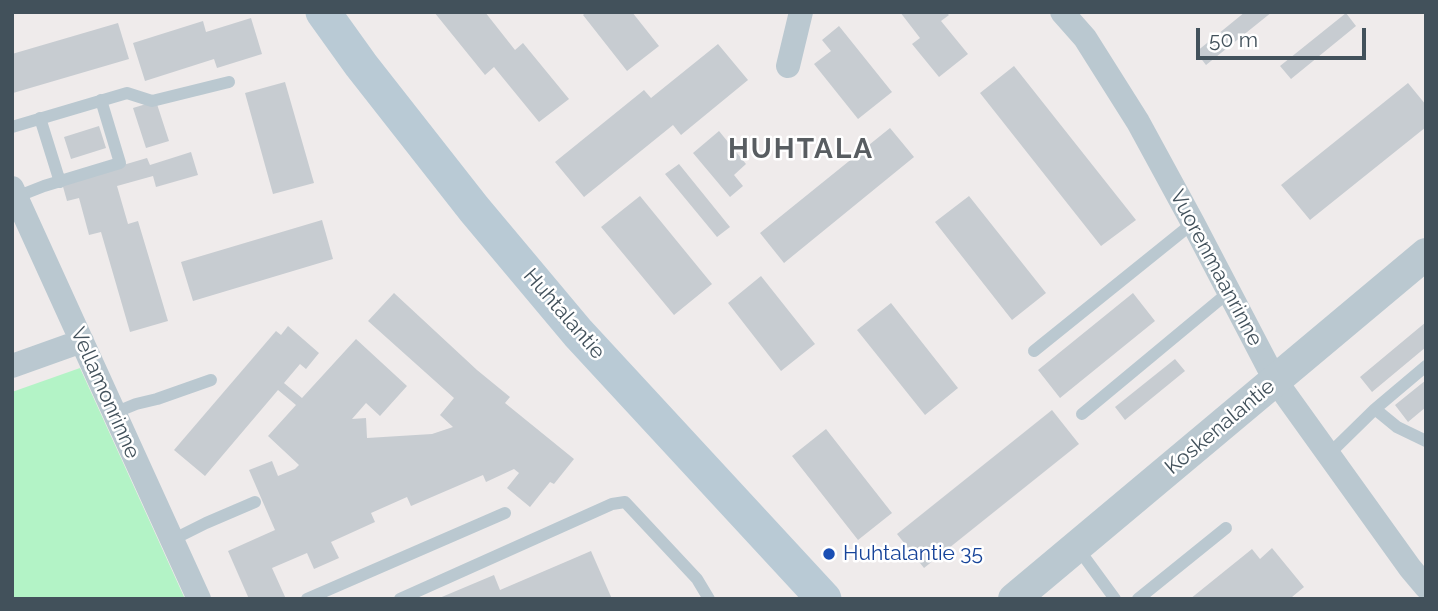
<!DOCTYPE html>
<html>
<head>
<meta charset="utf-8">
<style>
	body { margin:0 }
	#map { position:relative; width:1438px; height:611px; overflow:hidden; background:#efebeb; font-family:Raleway,sans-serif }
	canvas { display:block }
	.frame { position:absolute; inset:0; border:14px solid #42515b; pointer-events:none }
	.scale { position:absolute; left:1196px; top:28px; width:170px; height:32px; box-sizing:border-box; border:4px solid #42515b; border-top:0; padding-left:9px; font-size:21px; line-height:24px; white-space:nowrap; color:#42515b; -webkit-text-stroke:5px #fff; paint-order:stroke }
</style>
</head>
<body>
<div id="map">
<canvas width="1438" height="611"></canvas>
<div class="frame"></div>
<div class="scale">50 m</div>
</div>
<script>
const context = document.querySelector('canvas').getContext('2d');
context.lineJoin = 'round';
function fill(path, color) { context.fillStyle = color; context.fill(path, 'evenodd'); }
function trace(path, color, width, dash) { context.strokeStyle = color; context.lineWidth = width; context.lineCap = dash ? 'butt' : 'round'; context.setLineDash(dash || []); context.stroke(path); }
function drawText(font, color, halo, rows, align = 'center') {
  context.font = font + ' Raleway,sans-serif'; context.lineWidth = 5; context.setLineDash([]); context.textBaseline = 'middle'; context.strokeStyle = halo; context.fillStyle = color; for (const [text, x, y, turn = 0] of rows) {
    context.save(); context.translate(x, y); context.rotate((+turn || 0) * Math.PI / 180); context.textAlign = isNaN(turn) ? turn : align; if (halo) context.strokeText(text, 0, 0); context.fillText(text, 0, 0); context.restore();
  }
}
const green = new Path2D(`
	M80 368 185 599H12V392Z`);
const building = new Path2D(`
	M434 12H485L515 50 523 43 569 99 539 122 494 67 485 75Z
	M586 12H632L659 46 627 71 583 15Z
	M900 12H946L949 15 941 21 968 54 939 77 912 44 920 38Z
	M1245 12H1272L1206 65 1196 52Z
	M1346 13 1356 26 1291 79 1280 66Z
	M251 18 262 54 217 68 214 59 145 81 133 43 203 21 206 32Z
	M118 23 129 59 13 93 12 54Z
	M839 26 892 92 858 119 814 64 831 51 822 40Z
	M718 44 748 80 681 135 673 125 584 197 555 162 644 90 651 98Z
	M1014 66 1136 220 1101 246 980 93Z
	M285 82 314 183 273 194 245 93Z
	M1408 83 1426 105V127L1310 220 1281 185Z
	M156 101 169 141 146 148 133 108Z
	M99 126 106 148 71 159 64 137Z
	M890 128 914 157 784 263 760 233Z
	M719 131 746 164 734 175 743 186 730 197 693 153Z
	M191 152 198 175 156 187 153 176 117 186 128 224 138 221 168 321 130 332 101 232 89 235 79 198 67 201 62 183 147 158 150 165Z
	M679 164 730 227 717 237 665 174Z
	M640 196 712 284 674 315 601 227Z
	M969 196 1046 293 1012 320 935 222Z
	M322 220 333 259 193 301 181 262Z
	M761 276 815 344 781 371 728 303Z
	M394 293 477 370 510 397 505 403 574 459 554 484 550 482 530 507 507 488 519 473 514 469 486 482 483 475 411 506 407 497 371 513 375 522 331 542 339 558 314 569 307 553 272 568 286 599H249L228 551 275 530 249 470 272 461 278 476 295 469 299 465 268 436 296 405 278 390 205 476 174 450 276 331 281 335 288 326 319 353 306 369 300 364 284 383 302 398 356 339 407 386 380 416 366 403 352 419 366 418 367 438 432 434 453 427 440 415 454 398 368 321Z
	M1133 293 1155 321 1060 398 1038 370Z
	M891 303 958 388 925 415 857 330Z
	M1426 322V347L1372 392 1360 377Z
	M1175 359 1185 371 1125 420 1115 407Z
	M1426 380V407L1408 422 1395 405Z
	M1052 410 1079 444 924 568 897 534Z
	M826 429 892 513 858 540 792 456Z
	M1272 548 1304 587 1292 597 1294 599H1190L1252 549 1260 559Z
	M591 551 612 599H437L494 575 500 590Z`);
const service = new Path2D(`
	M40 118 60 182
	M12 127 127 93 152 101 229 82
	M16 197 44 186 120 163 101 100
	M1034 351 1193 223
	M1375 409 1397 427 1426 441
	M114 413 136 404 157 399 211 380
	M1082 414 1229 292
	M1329 454 1375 409 1426 366
	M172 540 206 523 255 502
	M1077 547 1115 599
	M307 599 505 513
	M400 599 612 504 625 502 697 579 709 599
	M1138 599 1226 528`);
const minor = new Path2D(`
	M1062 12 1085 38 1138 122 1193 223 1275 380 1410 568 1426 587
	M788 66 801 12
	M12 188 199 599
	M12 366 82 341`);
const tertiary = new Path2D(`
	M1014 599 1426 254`);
const secondary = new Path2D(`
	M323 12 361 65 474 209 578 333 824 599`);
const markers = [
	[829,554,7,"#1a4fb4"]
];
const streetNames = [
	["Vuorenmaanrinne",1216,268,62],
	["Huhtalantie",564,314,49],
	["Vellamonrinne",105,393,66],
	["Koskenalantie",1220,427,-40]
];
const transitNames = [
	["Huhtalantie 35",843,554]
];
const districtNames = [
	["HUHTALA",801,150]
];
fill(green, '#b3f3c6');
fill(building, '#c7ccd1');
trace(service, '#bac8d0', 12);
trace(minor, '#bac8d0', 24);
trace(tertiary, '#bac8d0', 32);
trace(secondary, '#b9cad5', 35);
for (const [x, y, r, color] of markers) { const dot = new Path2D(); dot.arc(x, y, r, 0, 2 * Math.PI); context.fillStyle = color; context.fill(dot); trace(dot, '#fff', 2.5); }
drawText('21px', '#42515b', '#fff', streetNames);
drawText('21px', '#164399', '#fff', transitNames, 'left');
context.letterSpacing = '2px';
drawText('bold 28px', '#585d61', '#fff', districtNames);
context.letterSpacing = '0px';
</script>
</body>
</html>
